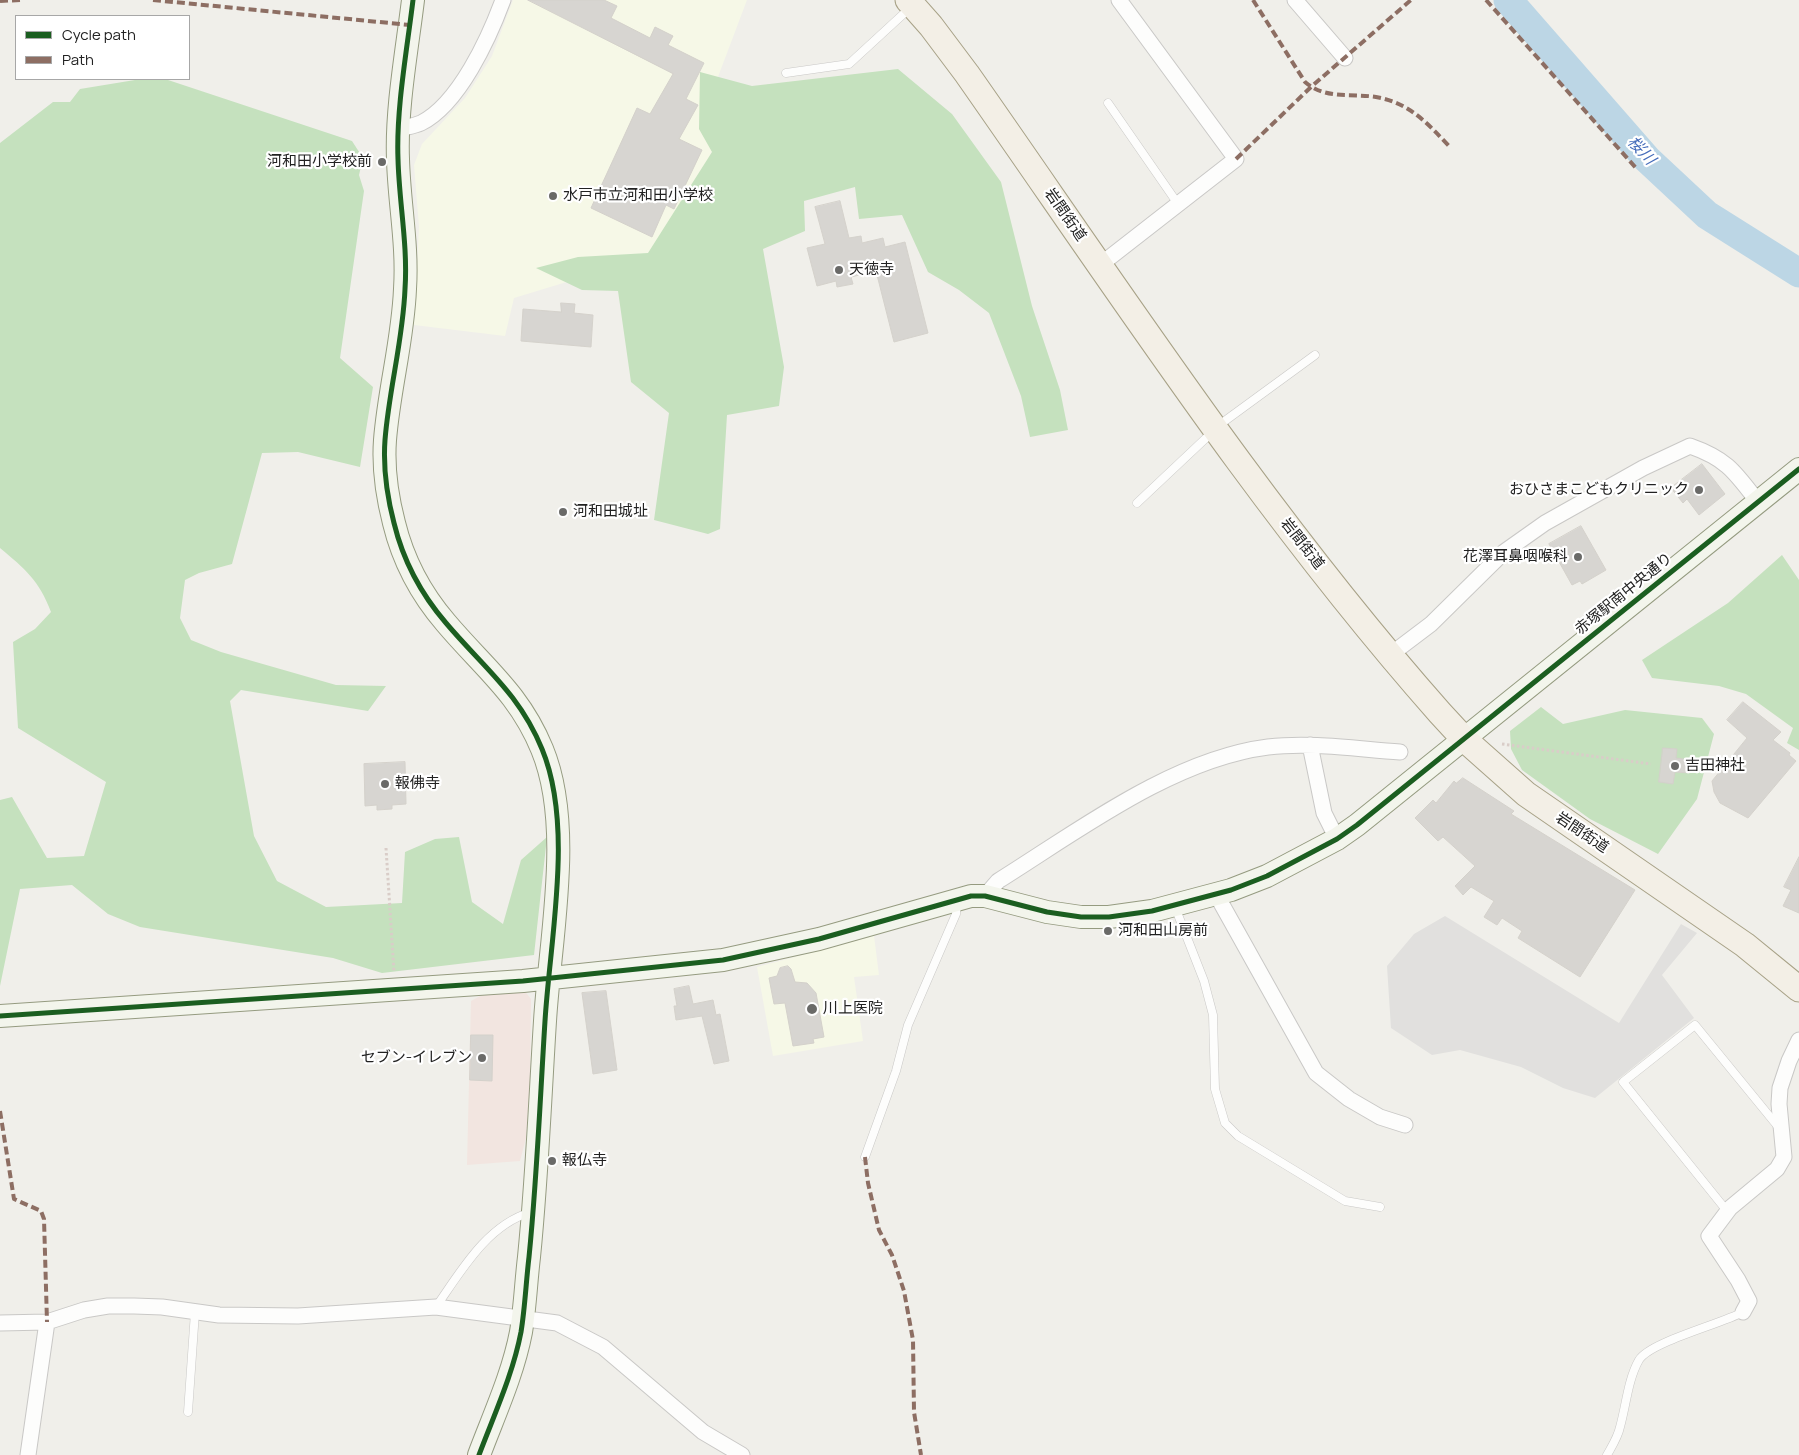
<!DOCTYPE html>
<html>
<head>
<meta charset="utf-8">
<style>
	body { margin:0 }
	#map { position:relative; width:1799px; height:1455px; overflow:hidden; background:#f0efea; font-family:Manrope,sans-serif }
	canvas { display:block }
	.legend { position:absolute; left:15px; top:15px; width:175px; height:65px; box-sizing:border-box; background:#fff; border:1px solid #a7a7a7; margin:0; padding:6px 9px; list-style:none; font-size:15px; color:#222 }
	.legend li { display:flex; align-items:center; gap:10px; height:25px }
	.legend b { width:25px; border:1px solid #a7a7a7 }
</style>
</head>
<body>
<div id="map">
<canvas width="1799" height="1455"></canvas>
<ul class="legend">
<li><b style="height:6px;background:#1b5e20"></b>Cycle path</li>
<li><b style="height:6px;background:#8d6e63"></b>Path</li>
</ul>
</div>
<script>
const context = document.querySelector('canvas').getContext('2d');
context.lineJoin = 'round';
function fill(path, color) { context.fillStyle = color; context.fill(path, 'evenodd'); }
function trace(path, color, width, dash) { context.strokeStyle = color; context.lineWidth = width; context.lineCap = dash ? 'butt' : 'round'; context.setLineDash(dash || []); context.stroke(path); }
function drawText(font, color, halo, rows, align = 'center') {
  context.font = font + ' Manrope,"Noto Sans JP",sans-serif'; context.lineWidth = 4.5; context.setLineDash([]); context.textBaseline = 'middle'; context.strokeStyle = halo; context.fillStyle = color; for (const [text, x, y, turn = 0] of rows) {
    context.save(); context.translate(x, y); context.rotate((+turn || 0) * Math.PI / 180); context.textAlign = isNaN(turn) ? turn : align; if (halo) context.strokeText(text, 0, 0); context.fillText(text, 0, 0); context.restore();
  }
}
const commercial = new Path2D(`
	M523 989 531 999 530 1082 526 1138 520 1161 467 1165 471 1001 489 991Z`);
const education = new Path2D(`
	M513 0H747L704 114 724 126 672 235 639 260 514 298 505 336 414 325 419 227 414 165 422 144 465 98 492 56Z
	M874 936 879 975 854 977 863 1041 773 1056 757 967Z`);
const forest = new Path2D(`
	M898 69 952 114 1001 182 1032 306 1060 390 1068 430 1030 437 1021 396 989 313 959 290 928 272 902 215 859 219 855 187 804 201 805 231 763 249 784 367 779 406 727 415 720 529 708 534 654 520 669 413 631 382 618 291 582 290 536 268 578 257 648 253 712 152 699 129 700 72 752 86Z
	M141 79H165L352 141 363 158 359 175 364 191 340 358 373 387 360 467 298 452 262 453 232 564 199 573 185 580 180 618 191 640 221 652 336 685 386 686 368 711 241 690 230 701 254 836 277 881 326 907 402 903 405 852 435 839 459 837 472 902 503 924 521 860 547 837 534 955 382 973 333 958 140 927 108 914 72 885 20 889 0 986V800L12 797 47 858 84 856 106 782 18 728 13 642 35 629 51 612C39 580 25 569 0 548V143L53 102H70L80 89Z
	M1782 555 1799 580V750L1787 743 1793 728 1746 694 1719 686 1652 678 1642 660 1728 603Z
	M1541 707 1563 724 1625 710 1702 718 1714 734 1697 799 1658 854 1590 819 1522 770 1511 749 1510 731Z`);
const parking = new Path2D(`
	M1445 916 1619 1023 1681 924 1697 933 1662 975 1694 1018 1595 1098 1563 1088 1521 1067 1460 1050 1432 1055 1391 1028 1387 966 1414 934Z`);
const river = new Path2D(`
	M1508 0 1647 159 1707 215 1799 273`);
const building = new Path2D(`
	M528 0H604L617 6 611 18 650 38 655 27 673 36 668 45 704 63 686 99 698 105 679 139 702 150 674 209 666 205 652 237 591 208 637 108 650 114 673 74Z
	M840 201 849 238 861 236 862 243 883 238 885 247 905 242 928 333 894 342 876 271 851 277 853 284 837 287 836 281 817 286 807 248 825 244 815 207Z
	M561 303 575 304 574 313 593 315 591 347 521 341 523 309 561 312Z
	M1702 464 1725 494 1699 515 1687 499 1683 503 1671 488Z
	M1581 526 1606 570 1582 584 1580 581 1572 585 1549 544Z
	M1743 702 1781 732 1773 740 1790 753 1789 755 1796 761 1748 818 1720 803 1714 792 1712 781 1747 738 1727 720Z
	M1663 748 1677 749 1676 758 1690 760 1689 773 1675 772 1673 784 1659 782Z
	M405 762 406 804 392 805V809L377 810V805L365 806 364 764Z
	M1463 778 1514 811 1511 814 1635 890 1580 977 1518 938 1522 931 1502 918 1497 925 1484 917 1494 901 1471 887 1463 895 1455 886 1475 866 1443 837 1438 841 1415 818 1433 800 1436 803 1454 781 1456 783Z
	M1799 857V913L1783 906 1791 890 1784 887Z
	M788 966 791 969 795 982 807 983 816 993 824 1037 813 1039 814 1043 793 1046 785 1003 774 1004 769 978 777 976 780 968Z
	M689 986 693 1004 713 1000 716 1015 720 1014 729 1061 714 1064 702 1016 676 1020 674 1006H677L674 989Z
	M606 991 617 1070 593 1074 582 993Z
	M471 1035H493L492 1081 470 1080Z`);
const path = new Path2D(`
	M1502 744 1651 764
	M386 848 394 972`);
const lane = new Path2D(`
	M786 73 849 64 911 7
	M1108 103 1178 204
	M1137 503 1222 423 1315 355
	M1175 907 1204 981 1213 1015 1215 1089 1225 1123 1238 1136 1345 1201 1380 1207
	M865 1157 896 1071 908 1025 956 914 957 903
	M1727 1211 1623 1082 1695 1025 1780 1129
	M436 1307C461 1271 487 1225 531 1212
	M188 1412 195 1312
	M1607 1455C1612 1446 1618 1437 1620 1427 1626 1406 1628 1379 1639 1360 1650 1342 1721 1324 1743 1312`);
const street = new Path2D(`
	M1295 0 1345 58
	M399 129C406 127 414 126 421 123 459 104 489 38 503 0
	M1100 265 1236 159 1119 0
	M1390 655 1431 624 1504 552 1545 523 1643 468 1690 446C1727 459 1735 472 1758 502
	M1310 745 1324 813 1337 839
	M1216 894 1316 1073 1349 1099 1380 1117 1405 1125
	M985 896 998 881C1078 831 1173 759 1268 747 1311 742 1356 749 1400 752
	M1743 1312 1749 1301 1738 1280 1709 1236 1730 1208 1777 1169 1784 1157 1779 1104 1780 1088 1789 1061 1799 1040
	M0 1323 47 1322 84 1310 108 1306H134L162 1307 219 1315 298 1316 436 1307 557 1323 603 1347 703 1432 742 1455
	M28 1455 47 1322`);
const secondary = new Path2D(`
	M413 0C407 50 396 109 398 159 399 202 408 245 405 289 403 340 389 389 385 440 383 467 387 496 394 523 403 560 421 594 446 623 484 668 519 693 542 749 574 826 550 938 545 1021 540 1100 537 1178 529 1257 526 1282 525 1308 521 1332 513 1374 494 1415 479 1455
	M0 1016 523 981 723 960 819 939 971 896H985L1047 912 1081 917H1109L1152 911 1231 890 1267 876 1337 839 1357 825 1799 469`);
const primary = new Path2D(`
	M908 0 931 26 967 74C1119 291 1264 514 1440 713L1464 739 1526 794 1745 945 1799 989`);
const quiet = new Path2D(`
	M153 0 410 25
	M1253 0 1305 82C1326 100 1351 93 1376 97 1410 103 1427 123 1449 146
	M1486 0 1636 168
	M0 1 20 0
	M1236 159 1311 87 1411 0
	M0 1111 14 1199 41 1211 44 1219 47 1322
	M865 1157 868 1183 879 1230 892 1255 904 1291 913 1340 914 1412 921 1455`);
const cycleway = new Path2D(`
	M413 0C407 50 396 109 398 159 399 202 408 245 405 289 403 340 389 389 385 440 383 467 387 496 394 523 403 560 421 594 446 623 484 668 519 693 542 749 574 826 550 938 545 1021 540 1100 537 1178 529 1257 526 1282 525 1308 521 1332 513 1374 494 1415 479 1455
	M0 1016 523 981 723 960 819 939 971 896H985L1047 912 1081 917H1109L1152 911 1231 890 1267 876 1337 839 1357 825 1799 469`);
const markers = [
	[382,162,5,"#6a6a68"],
	[553,196,5,"#6a6a68"],
	[839,270,5,"#6a6a68"],
	[1699,490,5,"#6a6a68"],
	[563,512,5,"#6a6a68"],
	[1578,557,5,"#6a6a68"],
	[1675,766,5,"#6a6a68"],
	[385,784,5,"#6a6a68"],
	[1108,931,5,"#6a6a68"],
	[812,1009,6,"#6a6a68"],
	[482,1058,5,"#6a6a68"],
	[552,1161,5,"#6a6a68"]
];
const poiNames = [
	["河和田小学校前",372,162,"right"],
	["水戸市立河和田小学校",563,196],
	["天徳寺",849,270],
	["おひさまこどもクリニック",1689,490,"right"],
	["河和田城址",573,512],
	["花澤耳鼻咽喉科",1568,557,"right"],
	["吉田神社",1685,766],
	["報佛寺",395,784],
	["河和田山房前",1118,931],
	["川上医院",823,1009],
	["セブン-イレブン",472,1058,"right"],
	["報仏寺",562,1161]
];
const streetNames = [
	["岩間街道",1065,215,55],
	["岩間街道",1302,544,52],
	["赤塚駅南中央通り",1624,594,-39],
	["岩間街道",1582,833,34]
];
const waterNames = [
	["桜川",1641,151,47]
];
fill(commercial, '#f2e5e0');
fill(education, '#f6f8e7');
fill(forest, '#c5e1be');
fill(parking, '#e1e0de');
trace(river, '#bcd6e5', 29);
fill(building, '#d7d5d1');
trace(building, '#d4d1cb', 1);
trace(lane, '#c9c8c6', 9);
trace(street, '#c9c8c6', 17);
trace(secondary, '#959b80', 24);
trace(primary, '#a7a186', 27);
trace(path, '#d9cdc8', 3, [2.5, 2.5]);
trace(lane, '#fdfdfc', 8);
trace(street, '#fdfdfc', 15);
trace(secondary, '#f3f5ec', 22);
trace(primary, '#f3efe6', 25);
trace(quiet, '#8d6e63', 4, [8, 4]);
trace(cycleway, '#1b5e20', 5);
for (const [x, y, r, color] of markers) { const dot = new Path2D(); dot.arc(x, y, r, 0, 2 * Math.PI); context.fillStyle = color; context.fill(dot); trace(dot, '#fff', 2); }
drawText('15px', '#222', '#fff', poiNames, 'left');
drawText('15px', '#222', '#fff', streetNames);
drawText('italic 16px', '#456cba', '#fff', waterNames);
</script>
</body>
</html>
